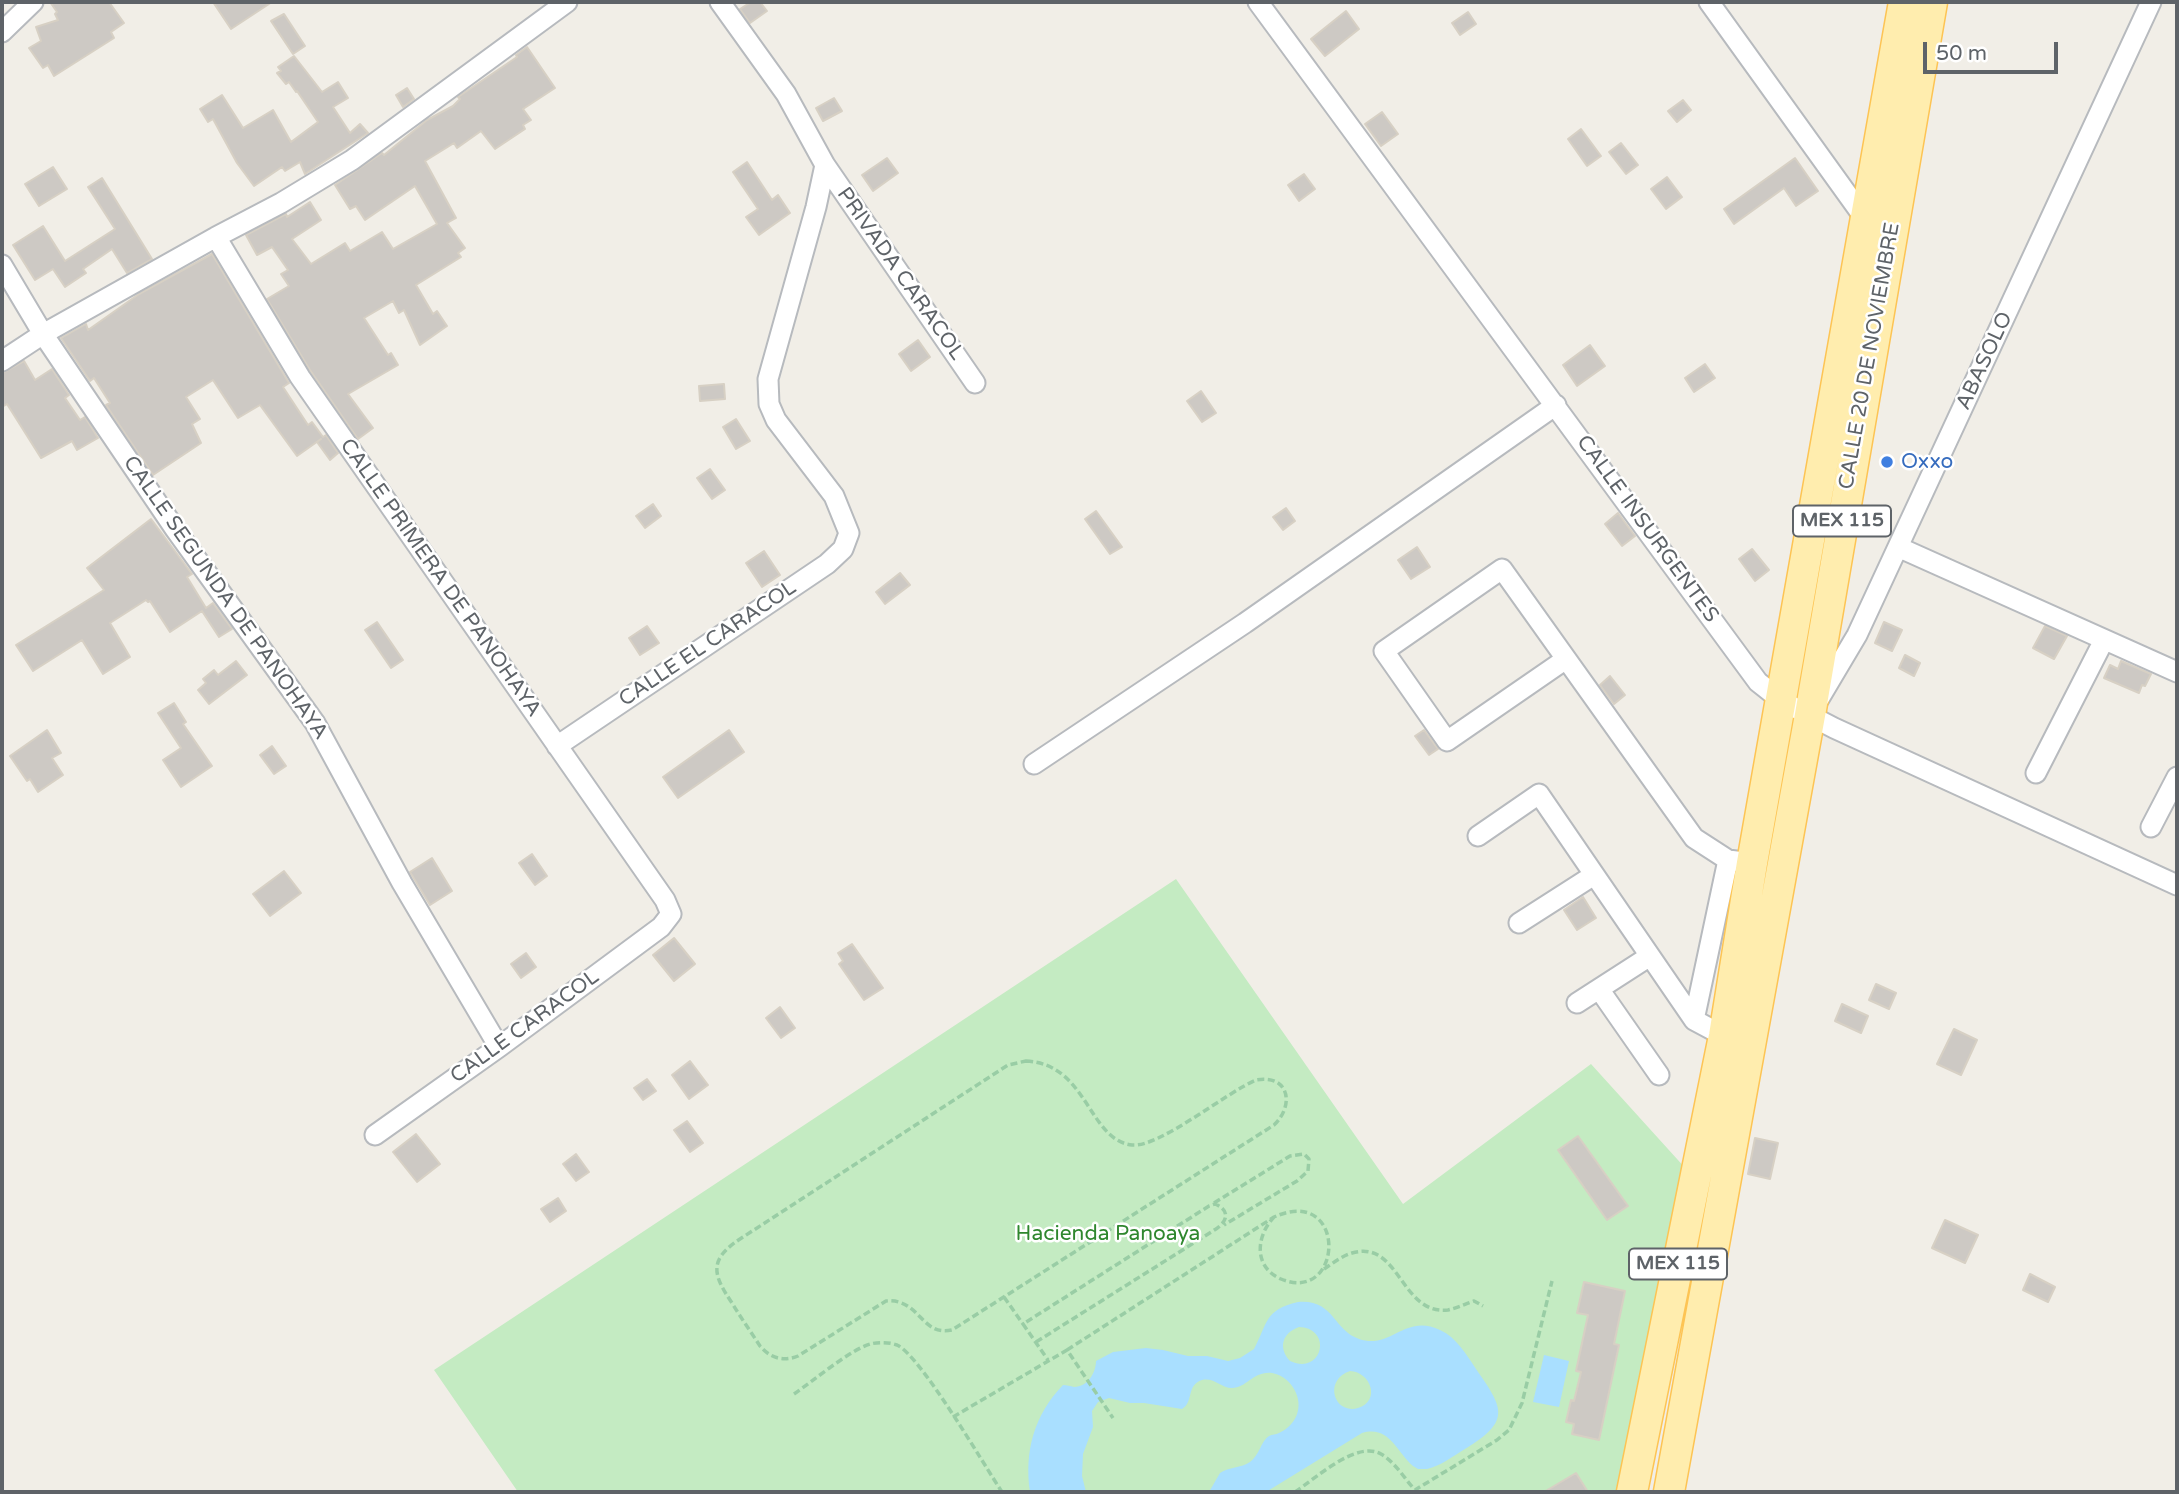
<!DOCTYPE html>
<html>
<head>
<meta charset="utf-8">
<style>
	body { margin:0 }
	#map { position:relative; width:2179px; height:1494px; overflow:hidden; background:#f1eee7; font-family:"Varela Round",sans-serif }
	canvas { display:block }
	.frame { position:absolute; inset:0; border:4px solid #5e6368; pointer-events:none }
	.scale { position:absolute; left:1923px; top:42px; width:135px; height:32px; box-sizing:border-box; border:4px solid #5e6368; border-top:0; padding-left:9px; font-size:21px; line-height:24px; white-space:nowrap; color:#5e6368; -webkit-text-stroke:5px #fff; paint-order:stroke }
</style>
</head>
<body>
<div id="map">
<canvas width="2179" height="1494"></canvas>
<div class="frame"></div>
<div class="scale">50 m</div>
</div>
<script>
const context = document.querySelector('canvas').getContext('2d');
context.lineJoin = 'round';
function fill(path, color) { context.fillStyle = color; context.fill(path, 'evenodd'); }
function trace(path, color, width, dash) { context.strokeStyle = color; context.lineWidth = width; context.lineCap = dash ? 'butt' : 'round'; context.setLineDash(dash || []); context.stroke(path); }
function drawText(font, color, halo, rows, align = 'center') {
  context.font = font + ' "Varela Round",sans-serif'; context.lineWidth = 5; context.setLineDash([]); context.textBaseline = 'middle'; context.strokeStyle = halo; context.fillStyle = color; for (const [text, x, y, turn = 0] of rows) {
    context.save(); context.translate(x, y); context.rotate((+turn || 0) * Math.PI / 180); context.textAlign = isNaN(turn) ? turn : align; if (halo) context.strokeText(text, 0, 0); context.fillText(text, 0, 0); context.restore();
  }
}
const green = new Path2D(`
	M1176 879 1403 1204 1591 1064 1687 1170 1622 1492H518L434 1370Z`);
const water = new Path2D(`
	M1298 1302C1334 1299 1333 1330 1359 1339 1391 1350 1405 1313 1440 1330 1457 1338 1466 1354 1476 1369 1504 1409 1511 1421 1465 1449 1453 1456 1441 1466 1427 1469H1418L1413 1466C1396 1451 1389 1425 1362 1433L1266 1492H1209L1220 1473C1229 1467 1241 1468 1250 1462 1259 1456 1261 1441 1269 1436 1272 1434 1276 1435 1279 1433 1295 1426 1303 1409 1296 1393 1292 1383 1283 1375 1272 1373 1253 1371 1247 1388 1232 1388 1221 1388 1214 1377 1202 1380 1186 1385 1194 1402 1182 1409L1144 1403H1130L1109 1398 1098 1402 1092 1411 1093 1427 1083 1454 1082 1476 1086 1492H1030C1024 1452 1034 1415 1063 1385 1067 1385 1070 1386 1074 1387 1088 1387 1096 1372 1096 1361L1113 1352 1146 1348 1163 1350 1188 1356H1207L1228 1361 1240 1358 1254 1349C1268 1323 1264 1310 1298 1302ZM1299 1327C1333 1328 1323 1376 1290 1361 1278 1348 1282 1333 1299 1327ZM1350 1371C1371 1372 1381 1401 1358 1408 1334 1415 1323 1380 1350 1371Z
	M1544 1355 1569 1361 1559 1407 1533 1402Z`);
const building = new Path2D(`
	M50 2H109L124 23 111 32 114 38 54 76 48 65 43 68 29 48 41 41 36 27 58 20 55 14 57 12Z
	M213 2H272L231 29Z
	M751 2H760L767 11 750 23 740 9Z
	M1346 11 1359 29 1325 56 1311 39Z
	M1468 12 1476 24 1460 35 1452 23Z
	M284 14 305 46 293 54 271 21Z
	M527 47 555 88 523 109 531 120 523 125 525 129 495 149 481 131 457 148 454 143 425 161 456 218 447 223 465 248 458 253 461 257 416 285 433 314 437 311 447 326 420 345 404 310 399 313 393 301 364 318 388 355 391 353 398 365 348 394 373 428 358 439 310 370 267 299 289 286 281 274 288 270 272 247 257 255 246 235 286 214 287 217 310 202 321 220 292 239 311 264 345 243 350 251 382 232 393 249 437 224 415 186 365 220 356 206 350 209 335 185 382 153 384 155 427 120 453 106 460 99 458 97 517 57 516 55Z
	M294 56 322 92 338 82 348 98 333 107 350 133 360 124 368 133 305 174 300 162 285 171 282 167 254 186 237 163 213 119 208 122 200 109 222 95 243 128 273 110 291 142 318 122 297 91 296 92 289 82 286 84 277 73 281 71 278 67Z
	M407 88 414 99 403 107 396 95Z
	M834 98 842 111 823 121 816 108Z
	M1683 100 1691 110 1677 122 1668 111Z
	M1382 112 1398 134 1381 146 1365 124Z
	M1581 129 1601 156 1587 166 1568 139Z
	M1621 143 1638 165 1626 174 1609 152Z
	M887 158 898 173 873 191 862 175Z
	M1795 158 1818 191 1796 206 1784 188 1734 224 1724 209Z
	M747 162 772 200 778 195 790 213 759 235 746 217 758 209 733 172Z
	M53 167 67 189 39 206 25 184Z
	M1304 174 1315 189 1299 201 1288 185Z
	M1667 177 1682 197 1666 209 1651 189Z
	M102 178 152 259 127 273 112 249 83 269 86 273 65 287 53 269 35 280 13 245 43 226 65 261 115 229 88 187Z
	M212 254 289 383 283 387 308 425 312 422 323 437 326 435 338 453 330 460 317 442 321 439 297 456 260 405 238 418 213 380 186 397 200 419 192 424 201 443 153 475 106 405 110 403 94 378 90 381 61 338 86 324 88 330 139 294Z
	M918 340 930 357 911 371 899 354Z
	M1590 345 1605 366 1577 386 1563 365Z
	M24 361 35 380 52 369 69 395 65 398 80 420 85 417 98 438 77 450 72 441 41 458 7 404 2 407V373Z
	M1705 364 1715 378 1694 392 1685 378Z
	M724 384 725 399 700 401 699 386Z
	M1201 391 1216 413 1202 422 1187 401Z
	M736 419 750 441 736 449 723 427Z
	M710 469 725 490 712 499 697 478Z
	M653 504 661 516 645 528 636 516Z
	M1286 508 1295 521 1283 530 1273 517Z
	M1096 511 1122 547 1110 554 1085 519Z
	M1618 513 1635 536 1622 546 1605 524Z
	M151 519 192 574 187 577 206 608 213 603 232 629 219 637 202 611 170 632 150 601 148 602 146 600 110 623 130 657 103 674 82 640 33 671 16 645 104 590 87 568Z
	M1417 547 1430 567 1411 579 1398 560Z
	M1752 549 1769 570 1755 581 1739 559Z
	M764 551 780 575 762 587 746 563Z
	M900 573 910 585 885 604 876 592Z
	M377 622 403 660 391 668 365 630Z
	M1884 622 1902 630 1892 651 1875 643Z
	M647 626 659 643 640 655 629 638Z
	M2045 626 2067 636 2054 659 2033 648Z
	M1905 655 1920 663 1914 676 1899 668Z
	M236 661 247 675 209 704 198 690 206 683 203 679 214 670 218 675Z
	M2121 661 2151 674 2145 686 2142 685 2139 693 2104 678 2110 665 2118 669Z
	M1610 676 1625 695 1614 704 1600 685Z
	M174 703 186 722 183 724 212 766 181 787 163 760 181 748 158 713Z
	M47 730 61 753 52 758 63 775 38 792 30 779 27 781 10 756Z
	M729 730 744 752 678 798 663 777Z
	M1424 730 1438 749 1429 755 1415 736Z
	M272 746 286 766 274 774 260 755Z
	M532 854 547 876 535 885 519 863Z
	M432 858 452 891 430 905 410 872Z
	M284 871 301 893 270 916 253 894Z
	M1583 897 1596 918 1577 930 1564 910Z
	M674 938 695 964 674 981 653 955Z
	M852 944 883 988 864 1000 839 964 843 961 838 953Z
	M526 953 536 967 521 978 511 964Z
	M1876 984 1896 993 1889 1009 1869 1000Z
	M1842 1004 1868 1016 1861 1033 1835 1021Z
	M780 1007 795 1028 781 1038 766 1018Z
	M1954 1029 1977 1040 1961 1075 1937 1064Z
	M690 1061 708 1085 689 1099 672 1075Z
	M647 1079 656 1091 643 1100 634 1088Z
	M687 1121 703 1143 690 1152 674 1130Z
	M416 1134 440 1164 417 1182 393 1152Z
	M1578 1136 1628 1206 1607 1220 1558 1150Z
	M1755 1138 1778 1143 1770 1179 1748 1174Z
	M576 1154 589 1172 576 1181 563 1164Z
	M558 1198 566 1211 550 1222 541 1209Z
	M1945 1220 1978 1235 1965 1263 1932 1248Z
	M2030 1274 2055 1287 2048 1302 2023 1290Z
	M1584 1282 1625 1291 1614 1344 1619 1345 1599 1440 1572 1434 1574 1424 1566 1422 1571 1400 1574 1401 1581 1372 1576 1371 1588 1315 1577 1313Z
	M1576 1473 1588 1492H1544Z`);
const path = new Path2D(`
	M1026 1061C1088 1064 1088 1140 1132 1145 1159 1148 1227 1092 1256 1080 1289 1074 1295 1105 1274 1125L952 1330C921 1337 920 1298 886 1301L798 1356C783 1362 770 1358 760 1346 751 1332 741 1318 732 1303 713 1275 708 1260 740 1239L1008 1065Z
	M1214 1203 1290 1156 1304 1154 1309 1159 1308 1171 1297 1181 1224 1225
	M1324 1269C1333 1263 1342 1256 1352 1253 1400 1239 1400 1315 1448 1310 1457 1308 1465 1304 1474 1301L1483 1306
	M1004 1297 1023 1324
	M1036 1342 1216 1229C1228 1221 1230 1210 1215 1204L1209 1206 1023 1324 1048 1360
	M1067 1350 1274 1217C1348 1184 1344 1305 1281 1279 1253 1267 1256 1236 1274 1217
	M794 1394C813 1381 850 1350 870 1344 878 1342 889 1342 897 1345 920 1355 984 1465 1002 1492
	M953 1417 1067 1350 1113 1418
	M1295 1492C1316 1478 1357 1440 1381 1454 1395 1462 1404 1478 1415 1490L1497 1440 1509 1430 1522 1403 1552 1281`);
const minor = new Path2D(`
	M720 2 786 94 825 165 975 383
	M1258 2 1758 682 1782 701 1834 728 2177 885
	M1709 2 1868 223
	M2 32 33 2
	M216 237 300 377 665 900 671 914 661 927 499 1047 375 1135
	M2 265 43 334 175 529 315 723 402 883 499 1047
	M2 361 43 334 216 237 281 203 352 160 567 2
	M1898 547 2177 672
	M1566 659 1447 741 1384 651 1502 569 1694 838 1728 860 1752 863
	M1819 699 1857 635 2151 2
	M557 746 827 564 843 549 849 533 834 496 776 420 769 404 768 379 816 207 825 165
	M1034 764 1245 623 1556 405
	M2036 773 2104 640
	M2151 827 2177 777
	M1478 836 1539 794 1694 1020 1724 1036 1734 1038
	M1519 923 1594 875
	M1599 989 1659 1075
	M1577 1003 1650 956
	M1694 1020 1728 860`);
const primary = new Path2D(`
	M1632 1492 1724 1036 1752 863 1904 2
	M1669 1492 1810 715 1932 2`);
const markers = [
	[1887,462,7,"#3f7fe0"]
];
const shields = [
	[1842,521,98],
	[1678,1264,98]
];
const shieldNames = [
	["MEX 115",1842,521],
	["MEX 115",1678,1264]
];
const streetNames = [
	["PRIVADA CARACOL",900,274,55],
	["CALLE 20 DE NOVIEMBRE",1870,356,-80],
	["ABASOLO",1985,361,-65],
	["CALLE INSURGENTES",1647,529,54],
	["CALLE PRIMERA DE PANOHAYA",440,578,55],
	["CALLE SEGUNDA DE PANOHAYA",225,598,55],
	["CALLE EL CARACOL",708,644,-34],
	["CALLE CARACOL",525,1027,-36]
];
const shopNames = [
	["Oxxo",1901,462]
];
const parkNames = [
	["Hacienda Panoaya",1108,1234]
];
fill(green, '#c4ebc2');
fill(water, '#a9dfff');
fill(building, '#cdc9c4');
trace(building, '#d7d0c4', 2);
trace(minor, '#b7babe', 23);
trace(primary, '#fdc454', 33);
trace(path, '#99cda5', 3.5, [7, 3.5]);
trace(minor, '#fff', 19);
trace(primary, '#ffedae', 30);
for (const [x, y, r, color] of markers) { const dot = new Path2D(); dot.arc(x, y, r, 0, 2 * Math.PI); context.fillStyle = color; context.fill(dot); trace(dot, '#fff', 2.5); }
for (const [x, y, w] of shields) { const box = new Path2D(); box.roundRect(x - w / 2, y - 15.5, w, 31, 5); context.fillStyle = '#fff'; context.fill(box); trace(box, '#5e6368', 2); }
drawText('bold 19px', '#5e6368', null, shieldNames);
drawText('21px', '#5e6368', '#fff', streetNames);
drawText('21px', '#366cbe', '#fff', shopNames, 'left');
drawText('21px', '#2f872e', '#fff', parkNames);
</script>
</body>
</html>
